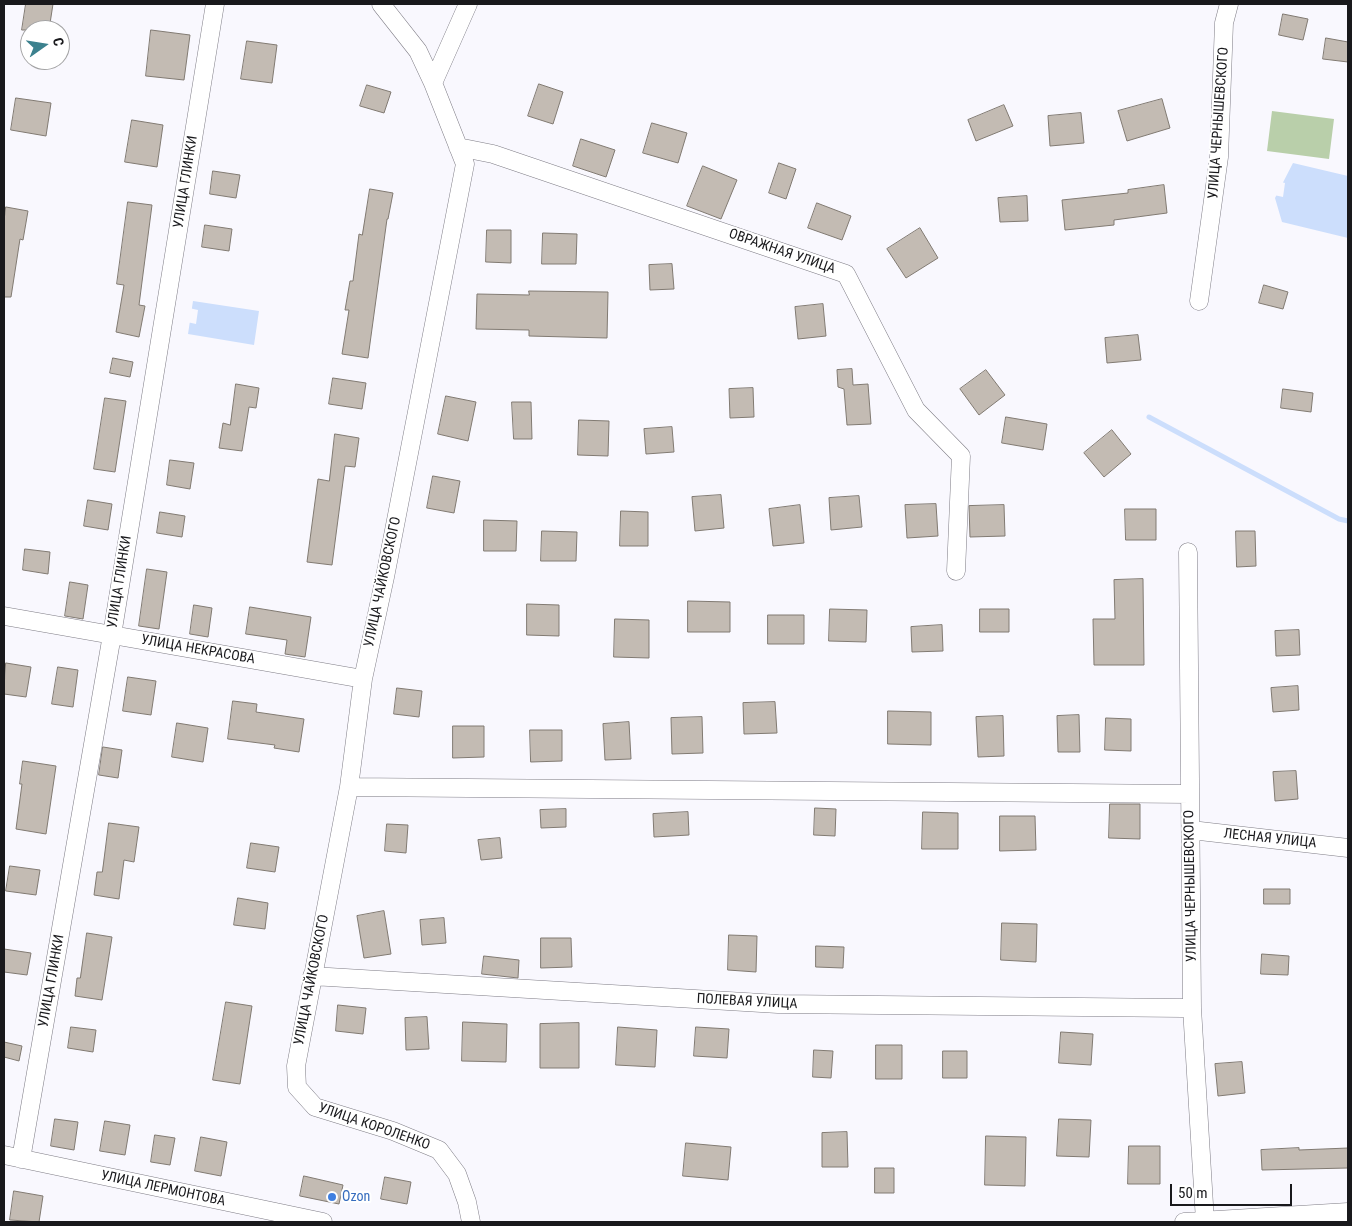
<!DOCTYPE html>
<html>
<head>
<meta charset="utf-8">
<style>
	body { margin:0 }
	#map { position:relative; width:1352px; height:1226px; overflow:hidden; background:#f9f8fe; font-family:"Roboto Condensed",sans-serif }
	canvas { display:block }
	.frame { position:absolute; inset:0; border:5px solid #19191c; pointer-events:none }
	.north { position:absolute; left:20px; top:20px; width:50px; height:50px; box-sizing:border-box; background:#fff; border:1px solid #a3a3a4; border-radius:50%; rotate:77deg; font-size:14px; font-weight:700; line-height:20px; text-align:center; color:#19191c }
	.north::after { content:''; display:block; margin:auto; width:18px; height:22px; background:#3c818e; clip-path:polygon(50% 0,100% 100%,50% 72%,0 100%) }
	.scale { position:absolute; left:1170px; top:1184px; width:122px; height:22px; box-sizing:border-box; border:2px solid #19191c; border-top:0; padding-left:6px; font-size:15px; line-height:18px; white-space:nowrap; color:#19191c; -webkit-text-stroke:4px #fff; paint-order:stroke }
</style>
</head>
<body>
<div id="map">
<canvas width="1352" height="1226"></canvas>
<div class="frame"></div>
<div class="north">С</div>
<div class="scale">50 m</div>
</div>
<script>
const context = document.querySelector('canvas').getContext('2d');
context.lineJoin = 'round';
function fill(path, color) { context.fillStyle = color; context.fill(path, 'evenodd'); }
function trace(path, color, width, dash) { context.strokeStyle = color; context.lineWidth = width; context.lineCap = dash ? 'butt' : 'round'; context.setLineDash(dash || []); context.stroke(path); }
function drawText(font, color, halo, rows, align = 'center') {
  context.font = font + ' "Roboto Condensed",sans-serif'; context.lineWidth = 4; context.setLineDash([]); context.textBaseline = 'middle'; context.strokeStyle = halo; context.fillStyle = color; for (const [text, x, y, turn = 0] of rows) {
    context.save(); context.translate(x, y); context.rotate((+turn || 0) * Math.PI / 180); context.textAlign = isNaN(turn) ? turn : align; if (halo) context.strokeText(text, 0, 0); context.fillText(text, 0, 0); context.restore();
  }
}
const green = new Path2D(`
	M1272 111 1334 119 1329 159 1267 151Z`);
const water = new Path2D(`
	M1293 163 1348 176V238L1282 222 1275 198Z
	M193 301 259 311 254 345 188 334Z`);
const pier = new Path2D(`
	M1281 182 1285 183 1283 197 1274 195Z
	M189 308 198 310 196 324 187 322Z`);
const stream = new Path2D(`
	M1149 417 1339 519 1348 521`);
const building = new Path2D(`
	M26 4H53L49 30H22Z
	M1283 14 1308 19 1303 40 1279 35Z
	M151 30 190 35 184 80 146 76Z
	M1326 38 1348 42V62L1323 59Z
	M247 41 277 45 272 83 241 79Z
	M539 84 563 92 553 124 528 116Z
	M367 85 391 92 384 113 360 106Z
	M16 98 51 103 46 136 11 130Z
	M1162 99 1170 128 1127 141 1118 111Z
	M1004 105 1013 126 976 141 968 120Z
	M1081 113 1084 143 1050 146 1048 116Z
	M132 120 163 125 157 167 125 162Z
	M652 123 687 133 678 163 643 153Z
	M581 139 615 150 606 177 573 166Z
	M779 163 796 169 786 199 769 193Z
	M703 166 737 180 721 219 687 206Z
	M213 171 240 175 236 198 210 194Z
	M1164 185 1167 213 1114 220V225L1065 230 1062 200 1128 193V190Z
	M370 189 393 193 388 219H387L368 358 342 354 349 310H345L350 281H353L359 234 362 235Z
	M1027 196 1028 221 1000 222 998 198Z
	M128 202 152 205 139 305 145 306 139 337 116 332 124 285 117 284Z
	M817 203 851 216 842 240 808 228Z
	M6 207 28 211 23 240 20 239 11 297H4V221Z
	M205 225 232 229 229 251 202 247Z
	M920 228 938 258 906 278 887 249Z
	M487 230H511V263L486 262Z
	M543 233 577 234 576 264H542Z
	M672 264 674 289 650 290 649 265Z
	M1264 285 1288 292 1283 309 1259 303Z
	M529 291 608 292 607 338 529 336V330L476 329 477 294 529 295Z
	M823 304 826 336 798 339 795 307Z
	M1138 335 1141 360 1107 363 1105 338Z
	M113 358 133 362 130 377 110 373Z
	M852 369 853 385 868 384 871 424 847 425 844 389 838 387 837 370Z
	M986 370 1005 395 979 415 960 389Z
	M333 378 366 383 362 409 329 404Z
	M236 384 259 388 256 408 249 407 242 451 219 448 223 423 230 425Z
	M753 388 754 417 730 418 729 389Z
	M1283 389 1313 393 1311 412 1281 408Z
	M446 396 476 402 468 441 438 434Z
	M105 398 126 401 115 472 94 469Z
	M512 402H531L532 439H514Z
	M1006 417 1047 424 1043 450 1002 443Z
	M579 420 609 421 608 456 578 455Z
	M672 427 674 452 646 454 644 429Z
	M1112 430 1131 454 1104 477 1084 453Z
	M335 434 359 438 355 467 345 466 332 565 307 562 318 479 329 481Z
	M170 460 194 463 190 489 167 485Z
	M433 476 460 481 454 513 427 508Z
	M721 495 724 528 695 531 692 497Z
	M859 496 862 527 831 530 829 498Z
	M88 500 112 504 108 530 84 526Z
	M936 504 938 536 907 538 905 505Z
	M800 505 804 543 773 546 769 509Z
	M1004 505 1005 536 970 537 969 506Z
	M1125 509H1156V540H1126Z
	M621 511 648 512V546H620Z
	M160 512 185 516 182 537 157 533Z
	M484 520 517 521 516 551H484Z
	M542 531 577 532 576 561H541Z
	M1236 531H1255L1256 566 1237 567Z
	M25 549 50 552 48 574 23 570Z
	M147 569 167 572 159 629 139 626Z
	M1143 579 1144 665H1094L1093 619H1115L1114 580Z
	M70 582 88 585 83 619 65 616Z
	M688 601 730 602V632H688Z
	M527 604 559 605V636L527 635Z
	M194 605 212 608 208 637 190 634Z
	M250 607 311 617 305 657 285 654 287 640 246 634Z
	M830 609 867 610 866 642 829 641Z
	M980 609H1009V632H980Z
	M768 615H804V644H768Z
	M615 619 649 620V658L614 657Z
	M942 625 943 651 912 652 911 627Z
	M1299 630 1300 655 1276 656 1275 631Z
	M6 663 31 667 26 697 4 694Z
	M58 667 78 670 73 707 52 704Z
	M128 677 156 681 151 715 123 711Z
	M1298 686 1299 710 1273 712 1271 688Z
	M397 688 422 691 419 717 394 714Z
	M233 701 257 704 256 712 304 719 299 752 274 748 275 745 228 739Z
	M775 702 777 733 744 734 743 703Z
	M888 711 931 712V745L888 744Z
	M1079 715 1080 752H1058L1057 716Z
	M1003 716 1004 756 978 757 976 717Z
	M702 717 703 753 672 754 671 718Z
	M1106 718 1131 719V751L1105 750Z
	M629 722 631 759 605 760 603 724Z
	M177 723 208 728 203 762 172 757Z
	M453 726H484V757L453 758Z
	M530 730H562V761L531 762Z
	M103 747 122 750 118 778 99 775Z
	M23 761 56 766 46 834 16 829 22 784H20Z
	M1296 771 1298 799 1275 801 1273 772Z
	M1110 804H1140V839L1109 838Z
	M815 808 836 809 835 836 814 835Z
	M566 809V827L541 828 540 810Z
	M688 812 689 835 654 837 653 814Z
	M923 812 958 813V849H922Z
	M1000 816H1035L1036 850 1000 851Z
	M109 823 139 827 134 862 124 860 119 899 94 895 97 872H102Z
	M387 824 408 825 406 853 385 851Z
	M500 838 502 858 481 860 478 840Z
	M251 843 279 847 275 872 247 868Z
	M10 866 40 870 36 895 6 891Z
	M1264 889H1290V904H1264Z
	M238 898 268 903 265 929 234 925Z
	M384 911 391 954 364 958 357 916Z
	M444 918 446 943 422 945 420 920Z
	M1002 923 1037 924 1036 962 1001 960Z
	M87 933 112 937 102 1000 75 996 77 978H80Z
	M729 935 757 936 756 972 728 970Z
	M541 938H571L572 967 541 968Z
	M816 946 844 947 843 968 816 967Z
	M4 949 31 953 27 975 4 972Z
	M1262 954 1289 956 1288 975 1261 974Z
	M484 956 519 960 518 978 482 974Z
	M226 1002 252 1006 240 1084 213 1080Z
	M338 1005 366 1008 363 1034 336 1031Z
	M427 1017 429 1049 406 1050 405 1018Z
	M463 1022 507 1024 506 1062 462 1061Z
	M579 1023V1068H540V1024Z
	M71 1027 96 1030 93 1052 68 1048Z
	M618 1027 657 1030 655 1067 616 1065Z
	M696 1027 729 1029 727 1058 694 1056Z
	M1061 1032 1093 1034 1091 1065 1059 1063Z
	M4 1042 22 1046 19 1061 4 1057Z
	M876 1045H902V1079H876Z
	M814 1050 833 1051 831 1078 813 1077Z
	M943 1051H967V1078H943Z
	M1242 1062 1245 1093 1218 1096 1215 1064Z
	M55 1119 78 1122 74 1150 51 1146Z
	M1059 1119 1091 1120 1089 1157 1057 1156Z
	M105 1121 130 1125 125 1155 100 1151Z
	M847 1132 848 1167H822V1133Z
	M155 1135 175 1138 170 1165 151 1162Z
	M986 1136 1026 1137 1025 1186 985 1185Z
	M201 1137 227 1142 221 1176 195 1171Z
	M686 1143 731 1147 728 1180 683 1176Z
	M1129 1146H1160V1184H1128Z
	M1299 1148V1150L1348 1148V1168L1262 1170 1261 1150Z
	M875 1168H894V1193H875Z
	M304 1176 343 1185 339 1204 300 1196Z
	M385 1177 411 1182 407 1204 381 1199Z
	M14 1191 43 1196 39 1222 10 1220Z`);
const street = new Path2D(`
	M381 4 418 51 433 83 465 164 385 577 363 679 349 787 296 1066 297 1087 315 1107 393 1131 439 1150 457 1174 467 1202 471 1222
	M433 83 468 4
	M458 147 493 154 846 274 916 410 961 456 956 571
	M1199 301 1219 157 1224 23 1229 4
	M1188 552 1192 1008 1205 1221
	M4 616 363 679
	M349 787 1190 794
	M1191 830 1348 848
	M312 976 778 1004 1183 1008
	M4 1155 323 1222
	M21 1159 112 635 215 4
	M1184 1222 1348 1212`);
const markers = [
	[332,1197,5,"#3f7fe0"]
];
const streetNames = [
	["УЛИЦА ЧЕРНЫШЕВСКОГО",1219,123,-86],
	["УЛИЦА ГЛИНКИ",186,182,-81],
	["ОВРАЖНАЯ УЛИЦА",782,252,19],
	["УЛИЦА ГЛИНКИ",120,582,-81],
	["УЛИЦА ЧАЙКОВСКОГО",383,582,-78],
	["УЛИЦА НЕКРАСОВА",198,650,10],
	["ЛЕСНАЯ УЛИЦА",1270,839,6],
	["УЛИЦА ЧЕРНЫШЕВСКОГО",1191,886,-91],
	["УЛИЦА ЧАЙКОВСКОГО",312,980,-79],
	["УЛИЦА ГЛИНКИ",52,981,-80],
	["ПОЛЕВАЯ УЛИЦА",747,1002,3],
	["УЛИЦА КОРОЛЕНКО",374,1127,19],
	["УЛИЦА ЛЕРМОНТОВА",163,1189,12]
];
const shopNames = [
	["Ozon",342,1197]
];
fill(green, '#b9cfaa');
fill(water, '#ccdefc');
fill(pier, '#f9f8fe');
trace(stream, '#ccdefc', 5);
fill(building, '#c3bbb3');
trace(building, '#817a72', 1);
trace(street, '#7f7d86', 19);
trace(street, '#fff', 18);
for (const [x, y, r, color] of markers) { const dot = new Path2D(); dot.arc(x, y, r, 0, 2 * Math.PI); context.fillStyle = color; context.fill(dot); trace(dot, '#fff', 2); }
drawText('14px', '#19191c', '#fff', streetNames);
drawText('14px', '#366cbe', '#fff', shopNames, 'left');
</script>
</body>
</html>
